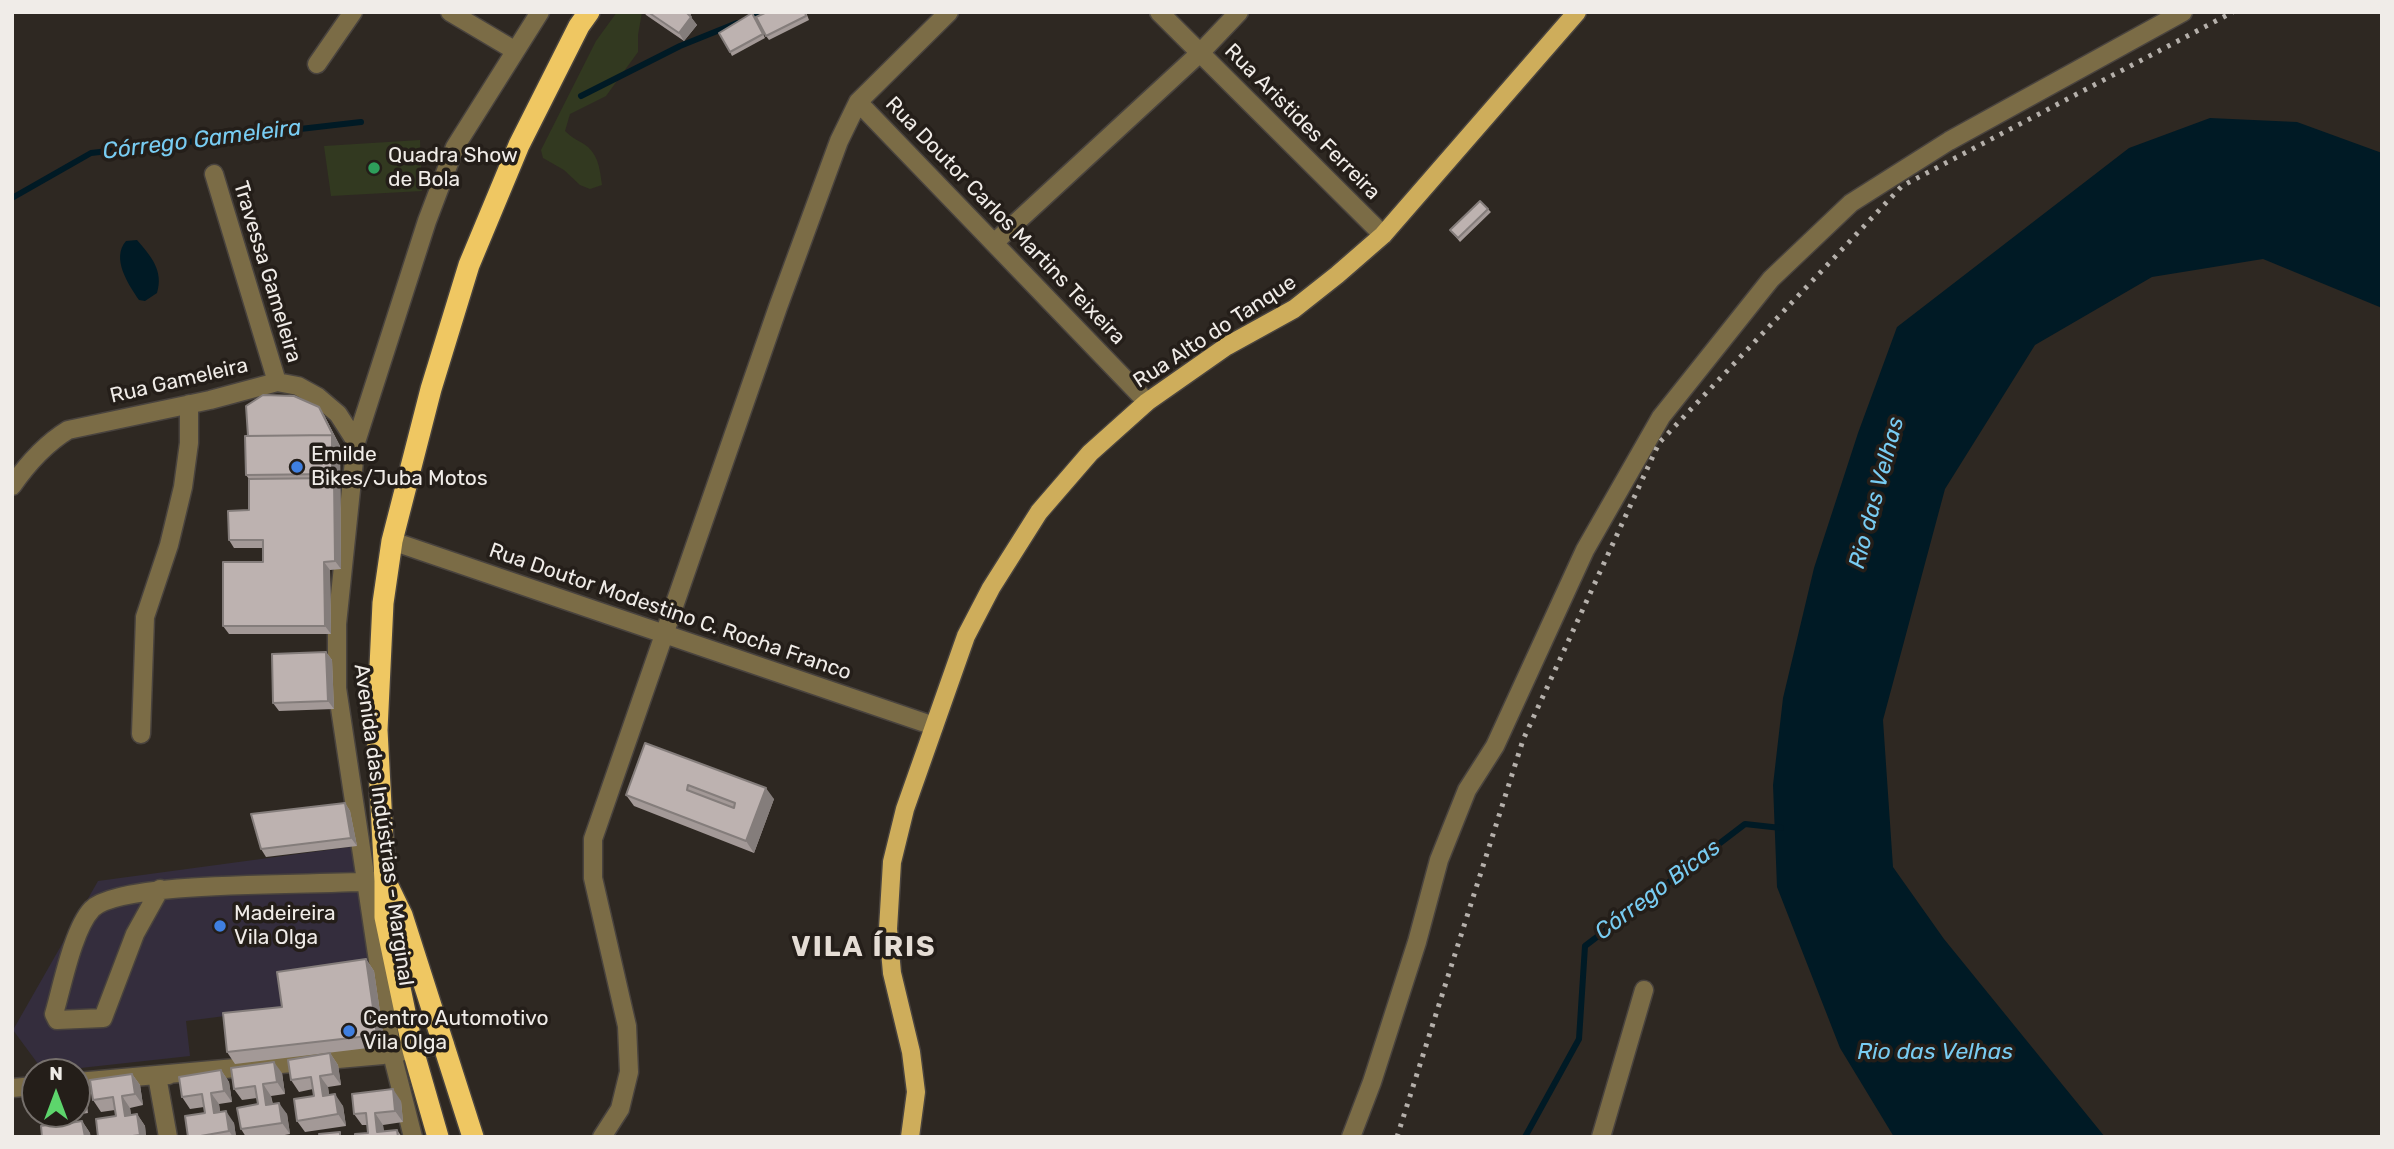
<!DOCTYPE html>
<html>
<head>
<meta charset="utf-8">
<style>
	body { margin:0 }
	#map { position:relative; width:2394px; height:1149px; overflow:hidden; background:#2e2822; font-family:Rubik,sans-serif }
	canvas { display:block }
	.frame { position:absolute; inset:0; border:14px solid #f0ece8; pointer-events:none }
	.north { position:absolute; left:21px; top:1058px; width:70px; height:70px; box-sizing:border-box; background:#241e19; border:2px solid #76706c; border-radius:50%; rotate:0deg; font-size:19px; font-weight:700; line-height:28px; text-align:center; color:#f0ece8 }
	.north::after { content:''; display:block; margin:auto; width:24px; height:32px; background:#5dd56c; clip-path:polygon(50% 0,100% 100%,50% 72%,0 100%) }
</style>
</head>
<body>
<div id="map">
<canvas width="2394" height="1149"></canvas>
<div class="frame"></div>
<div class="north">N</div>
</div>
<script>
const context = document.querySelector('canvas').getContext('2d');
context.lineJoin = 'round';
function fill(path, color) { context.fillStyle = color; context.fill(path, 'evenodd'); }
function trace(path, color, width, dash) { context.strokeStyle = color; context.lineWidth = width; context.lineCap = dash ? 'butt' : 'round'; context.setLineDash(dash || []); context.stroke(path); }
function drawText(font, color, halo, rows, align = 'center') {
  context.font = font + ' Rubik,sans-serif'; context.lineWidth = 7; context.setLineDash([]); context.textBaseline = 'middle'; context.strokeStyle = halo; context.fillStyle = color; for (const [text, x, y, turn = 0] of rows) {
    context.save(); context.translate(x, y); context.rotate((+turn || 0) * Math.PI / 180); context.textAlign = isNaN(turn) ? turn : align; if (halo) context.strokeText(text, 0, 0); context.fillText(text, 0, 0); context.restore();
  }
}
const commercial = new Path2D(`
	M357 846 374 971 288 1008 186 1021 190 1056 44 1072 13 1030 98 881Z`);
const green = new Path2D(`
	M617 12H642L638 35V52L606 96 570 114 565 131C574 140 581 141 588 147 599 157 600 171 602 185L590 189 580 185 564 170 543 158 541 150 596 41Z
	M420 140 422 191 331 196 324 146Z`);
const water = new Path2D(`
	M2210 118 2297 122 2382 153V308L2263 259 2152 277 2035 345 1945 489 1883 720 1893 867 1944 939 2105 1137H1894L1840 1048 1777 887 1773 785 1783 698 1814 568 1858 433 1897 327 2129 148Z
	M137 240C151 256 164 271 157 293L145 301 139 300C128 284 111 258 126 241Z`);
const stream = new Path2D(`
	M747 19 763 12
	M581 96 680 46 737 23
	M12 198 91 153 361 122
	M1525 1137 1579 1039 1585 946 1745 824 1781 828`);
const minor = new Path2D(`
	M450 12 514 50
	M1159 12 1383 235
	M317 64 353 12
	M858 102 1147 402
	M214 174 277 382
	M995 242 1201 52 1239 12
	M12 486C28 463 45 444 68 430L210 400 277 382 298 386 318 397 338 414 356 442
	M392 541 934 726
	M141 734 145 617 169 545 183 487 189 443V404
	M160 889 135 934 103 1018 57 1020 54 1014C62 987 73 929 92 909 122 879 323 886 375 881
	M77 1082 383 1055 445 1044
	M12 1088 35 1086
	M168 1137 157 1076 169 1075
	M413 1137 392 1054 337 688V624L356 442 427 221 455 147 540 12
	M602 1137 620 1109 629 1072 627 1026 593 878V839L778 307 839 141 858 102 949 12
	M1351 1137 1372 1082 1417 942 1439 860 1467 790 1495 746 1585 550 1661 417 1771 279 1851 203 1949 141 2183 12
	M1601 1137 1644 990`);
const major = new Path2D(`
	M910 1137 916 1092 911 1052 892 973 888 929 892 862 905 809 966 636 991 588 1039 512 1090 453 1147 402 1227 346 1294 309 1337 275 1383 235 1577 12`);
const highway = new Path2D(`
	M387 884 402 915 473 1137
	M438 1137 413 1050 385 917V881L377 730 383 603 392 541 431 389 469 265 519 145 579 26 589 12`);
const rail = new Path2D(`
	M1397 1137 1523 740 1659 443 1902 186 2233 12`);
const wall = new Path2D(`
	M644 12H692L690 16 697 25 684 41 646 15Z
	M767 12H806L809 20 769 40 766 36Z
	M755 17 765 38 732 56 730 52Z
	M1488 209 1491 212 1460 242 1450 230Z
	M324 415 340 446 341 569 330 570 331 634H229L223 626 263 562V548H234L229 540 249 510V479L246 475Z
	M326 652 332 660 334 709 279 711 273 703Z
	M645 743 774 799 754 853 634 806 626 795Z
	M345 803 350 811 357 846 266 857 261 849Z
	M366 959 374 971 385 1046 235 1064 227 1052 282 1007Z
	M330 1053 338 1065 341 1085 328 1087 329 1095 343 1106 346 1126 305 1132 297 1121 314 1096 313 1089 299 1092 291 1080Z
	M221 1070 229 1082 232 1102 219 1104 220 1112 234 1123 236 1137H188L205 1113 204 1107 190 1109 182 1097Z
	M282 1073 285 1094 271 1096 273 1104 287 1114 290 1134 274 1137H246L241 1129 258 1104 257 1098 242 1100 234 1089Z
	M132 1074 140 1085 143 1105 130 1108 131 1115 137 1114 145 1126 146 1137H98L116 1116 115 1110 101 1112 93 1100Z
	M77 1081 85 1092 88 1113 75 1115 76 1122 82 1121 90 1133 61 1123 60 1116 46 1119 42 1114H77Z
	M401 1101 403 1122 383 1125 384 1132 397 1130 402 1137H355L368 1133V1125H362L354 1114Z`);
const shadedWall = new Path2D(`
	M691 17 697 25 684 41 679 33Z
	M319 407 324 415 340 446 341 569 335 561 334 478 332 474Z
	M324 562 330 570 331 634 325 626Z
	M326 652 332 660 334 709 328 701Z
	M766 788 774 799 754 853 746 841Z
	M345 803 350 811 357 846 351 838Z
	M366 959 374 971 385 1046 377 1035Z
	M330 1053 338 1065 341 1085 333 1074Z
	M274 1062 282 1073 285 1094 277 1082Z
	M221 1070 229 1082 232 1102 224 1091Z
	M132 1074 140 1085 143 1105 135 1094Z
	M320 1076 328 1087 331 1107 323 1096Z
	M77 1081 85 1092 88 1113 80 1101Z
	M263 1084 271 1096 274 1116 266 1105Z
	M393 1089 401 1101 403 1122 395 1111Z
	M211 1093 219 1104 222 1125 214 1113Z
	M335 1094 343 1106 346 1126 338 1114Z
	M122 1096 130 1108 133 1128 125 1116Z
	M279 1103 287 1114 290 1134 282 1123Z
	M226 1111 234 1123 236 1137H233L229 1131Z
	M375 1113 383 1125 384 1137 377 1132Z
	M69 1114H74L78 1135 70 1123Z
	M137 1114 145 1126 146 1137H141L140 1135Z
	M82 1121 90 1133 91 1137H85Z`);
const building = new Path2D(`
	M648 12H686L691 17 679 33Z
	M767 12H805L806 16 766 36 756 17Z
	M752 13 763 34 730 52 719 33Z
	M1480 201 1488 209 1458 238 1450 230Z
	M263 395 294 396 319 407 335 439 332 435 248 436 246 406Z
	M332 435V474L246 475 245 436Z
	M334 478 335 561 324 562 325 626H223V562H263V540H229L228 511 249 510V479Z
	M326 652 328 701 273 703 272 654Z
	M645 743 766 788 746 841 626 795ZM688 785 735 803 734 808 687 790Z
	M345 803 351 838 261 849 251 814Z
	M366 959 377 1035 227 1052 223 1013 282 1007 277 972Z
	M330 1053 333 1074 320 1076 323 1096 335 1094 338 1114 297 1121 294 1099 314 1096 311 1077 291 1080 288 1060Z
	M274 1062 277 1082 263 1084 266 1105 279 1103 282 1123 241 1129 237 1108 258 1104 255 1086 234 1089 231 1068Z
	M221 1070 224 1091 211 1093 214 1113 226 1111 229 1131 195 1137H188L185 1116 205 1113 202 1094 182 1097 179 1077Z
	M132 1074 135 1094 122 1096 125 1116 137 1114 140 1135 125 1137H98L96 1119 116 1116 113 1097 93 1100 90 1080Z
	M77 1081 80 1101 77 1102Z
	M393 1089 395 1111 375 1113 377 1132 397 1130 398 1137H355V1134L368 1133 366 1113 354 1114 352 1094Z
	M60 1114H69L70 1123 82 1121 85 1137H42L41 1126 61 1123Z
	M340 1132V1137H320L319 1134Z`);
const markers = [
	[374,168,7,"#2e9e5b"],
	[297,467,7,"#3f7fe0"],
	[220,926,7,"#3f7fe0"],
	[349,1031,7,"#3f7fe0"]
];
const streetNames = [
	["Rua Aristides Ferreira",1302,122,45],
	["Rua Doutor Carlos Martins Teixeira",1005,221,46],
	["Travessa Gameleira",267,272,73],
	["Rua Alto do Tanque",1215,332,-33],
	["Rua Gameleira",179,381,-13],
	["Rua Doutor Modestino C. Rocha Franco",670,612,19],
	["Avenida das Indústrias - Marginal",383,825,82]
];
const poiNames = [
	["Quadra Show",388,156],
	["de Bola",388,180],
	["Emilde",311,455],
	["Bikes/Juba Motos",311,479],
	["Madeireira",234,914],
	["Vila Olga",234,938],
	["Centro Automotivo",363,1019],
	["Vila Olga",363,1043]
];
const waterNames = [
	["Córrego Gameleira",202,140,-7],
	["Rio das Velhas",1877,493,-75],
	["Córrego Bicas",1658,890,-37],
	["Rio das Velhas",1935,1052]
];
const districtNames = [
	["VILA ÍRIS",864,948]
];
fill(commercial, '#342d3d');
fill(green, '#323920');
fill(water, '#001a25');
trace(stream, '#001a25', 6);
trace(minor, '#49433e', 21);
trace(major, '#49433e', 21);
trace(highway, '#49433e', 24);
trace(minor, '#7b6c46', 18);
trace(major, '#cead5b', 18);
trace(highway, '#efc762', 21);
trace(rail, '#b5b0ab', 5, [3.5, 7]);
fill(wall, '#a39997');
fill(shadedWall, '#847d7b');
fill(building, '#bdb2b0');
trace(building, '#847d7b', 2);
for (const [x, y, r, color] of markers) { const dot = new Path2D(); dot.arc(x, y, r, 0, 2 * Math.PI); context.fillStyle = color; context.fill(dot); trace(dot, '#241e19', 2.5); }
drawText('21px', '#f0ece8', '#241e19', streetNames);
drawText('21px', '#f0ece8', '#241e19', poiNames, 'left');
drawText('italic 23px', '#78ccf2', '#241e19', waterNames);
context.letterSpacing = '2px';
drawText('bold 28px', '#e5ddd5', '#241e19', districtNames);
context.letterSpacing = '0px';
</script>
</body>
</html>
